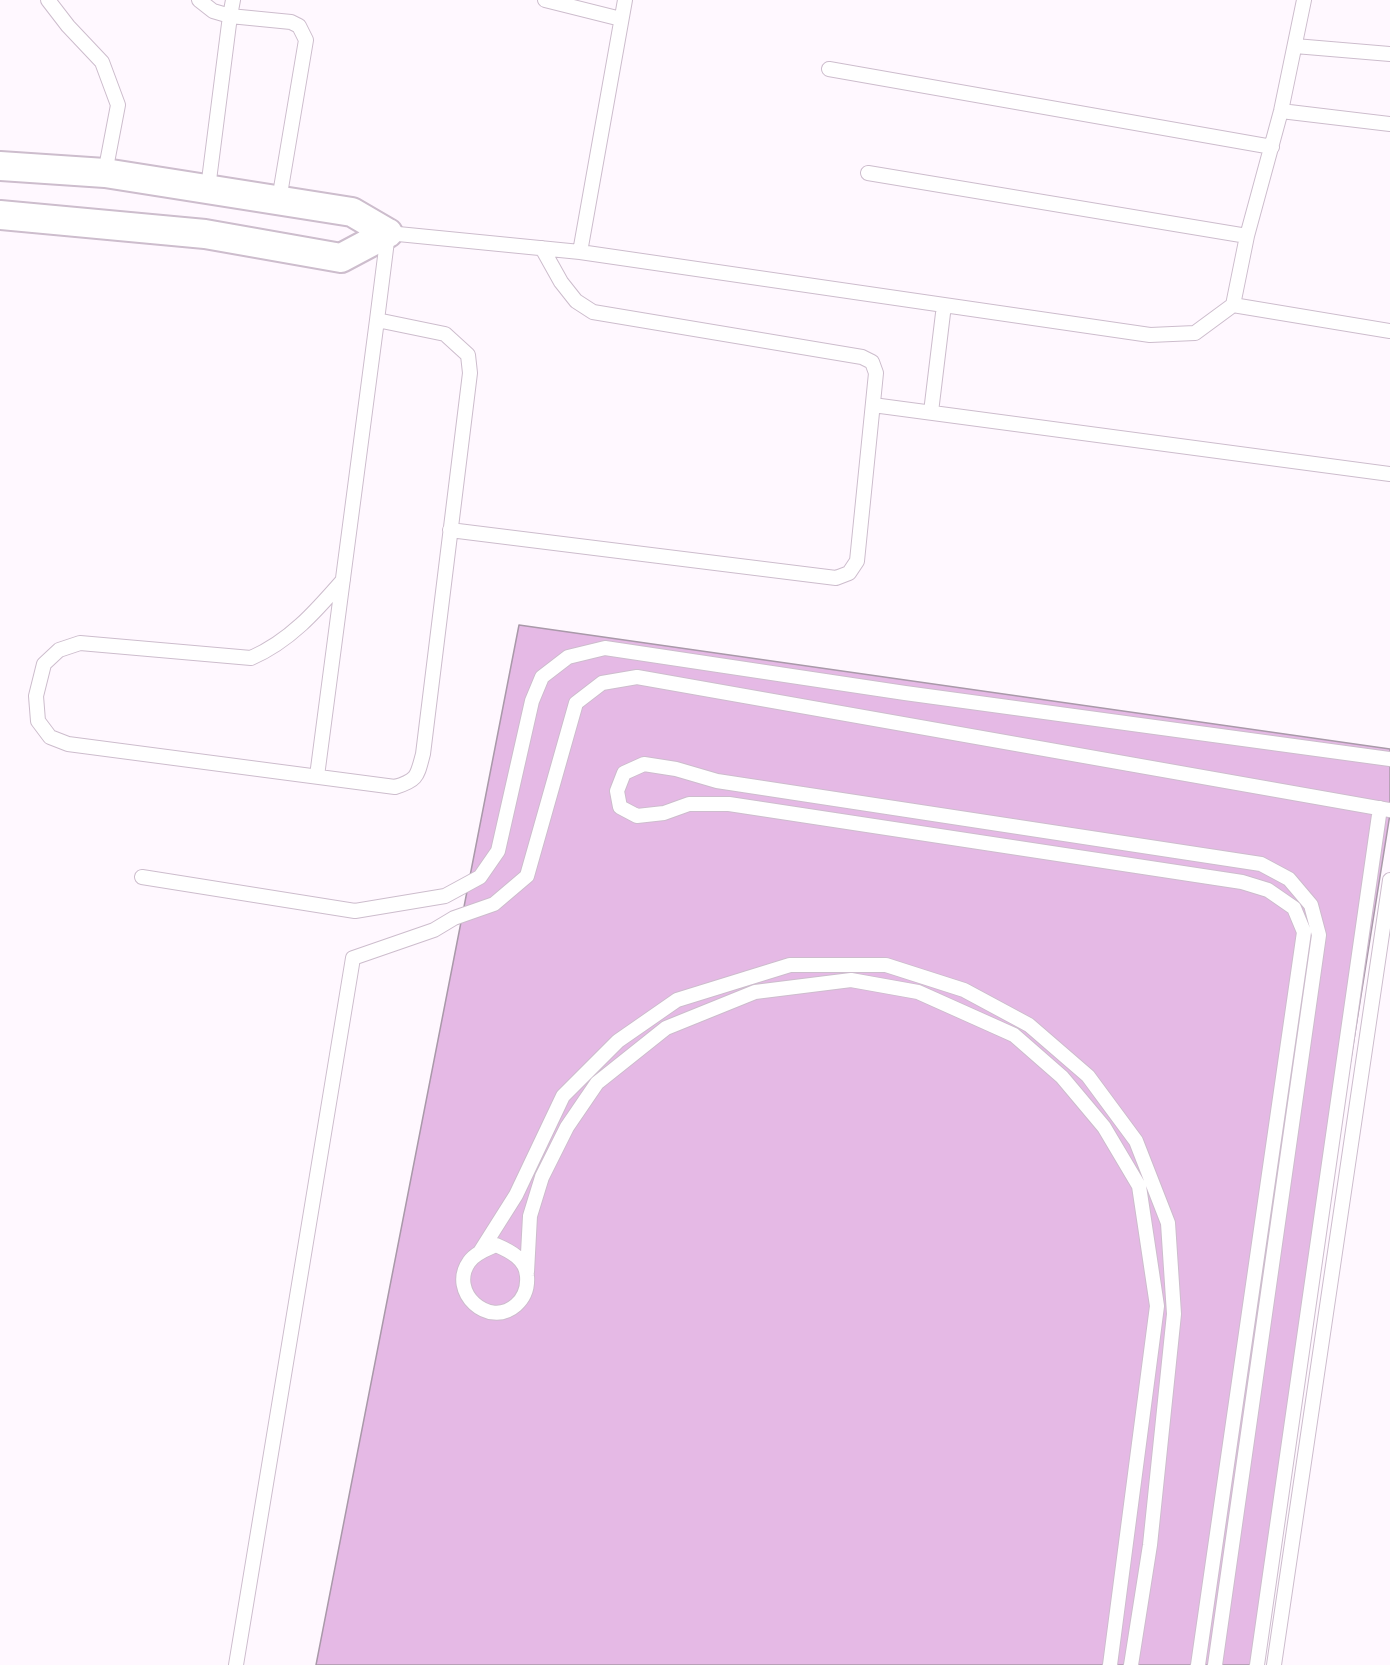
<!DOCTYPE html>
<html>
<head>
<meta charset="utf-8">
<style>
	body { margin:0 }
	canvas { display:block; background:#fff8ff }
</style>
</head>
<body>
<canvas width="1390" height="1665"></canvas>
<script>
const context = document.querySelector('canvas').getContext('2d');
context.lineJoin = 'round';
function fill(path, color) { context.fillStyle = color; context.fill(path, 'evenodd'); }
function trace(path, color, width, dash) { context.strokeStyle = color; context.lineWidth = width; context.lineCap = dash ? 'butt' : 'round'; context.setLineDash(dash || []); context.stroke(path); }
const building = new Path2D(`
	M519 625 1390 749V814L1254 1665H316Z`);
const service = new Path2D(`
	M48 0 68 26 102 62 118 105 105 173
	M199 0 213 11 230 16 233 0
	M545 0 621 19
	M1295 46 1390 54
	M829 69 1272 147
	M1281 111 1390 124
	M868 173 1247 236
	M208 188 230 16 291 22 299 26 306 40 279 200
	M580 252 625 0
	M1233 305 1390 331
	M377 320 388 233 580 252 1150 335 1195 333 1233 305 1247 236 1281 111 1304 0
	M873 405 1390 474
	M931 412 944 305
	M450 530 836 578 849 573 857 561 876 373 872 362 862 357 593 312 576 301 561 282 542 248
	M317 776 377 320 445 334 468 355 470 373 423 754C417 776 418 780 395 787L68 744 50 737 38 721 36 696 44 664 59 650 80 643 251 658C290 641 316 611 343 580
	M142 877 355 911 445 896 480 877 498 851 532 701 542 677 568 657 605 648 905 693 1390 759
	M496 1245C510 1251 526 1259 527 1276 528 1288 525 1297 516 1305 489 1329 448 1292 469 1262 475 1253 487 1249 496 1245Z
	M480 1252 516 1195 563 1096 618 1041 677 1000 790 965H886L964 990 1029 1025 1088 1076 1136 1141 1168 1223 1174 1314 1150 1545 1131 1665
	M527 1272 530 1216 542 1177 567 1127 597 1083 666 1028 755 992 851 980 918 992 1014 1035 1062 1077 1104 1127 1139 1186 1157 1306 1110 1665
	M236 1665 353 958 434 930 454 918 494 904 527 876 576 703 602 683 637 677 1390 810
	M1198 1665 1304 932 1294 908 1268 890 1242 882 729 804H689L664 813 637 816 620 807 617 791 624 773 644 764 676 769 717 781 1261 864 1289 879 1311 905 1319 935 1215 1665
	M1257 1665 1380 808
	M1274 1665 1390 880`);
const minor = new Path2D(`
	M0 166 105 173 352 212 388 233
	M0 215 205 234 341 258 388 233`);
fill(building, '#e5b9e5');
trace(building, '#a999a9', 1.5);
trace(service, '#cdbdcd', 16);
trace(minor, '#cdbdcd', 32);
trace(service, '#fff', 14);
trace(minor, '#fff', 28);
</script>
</body>
</html>
